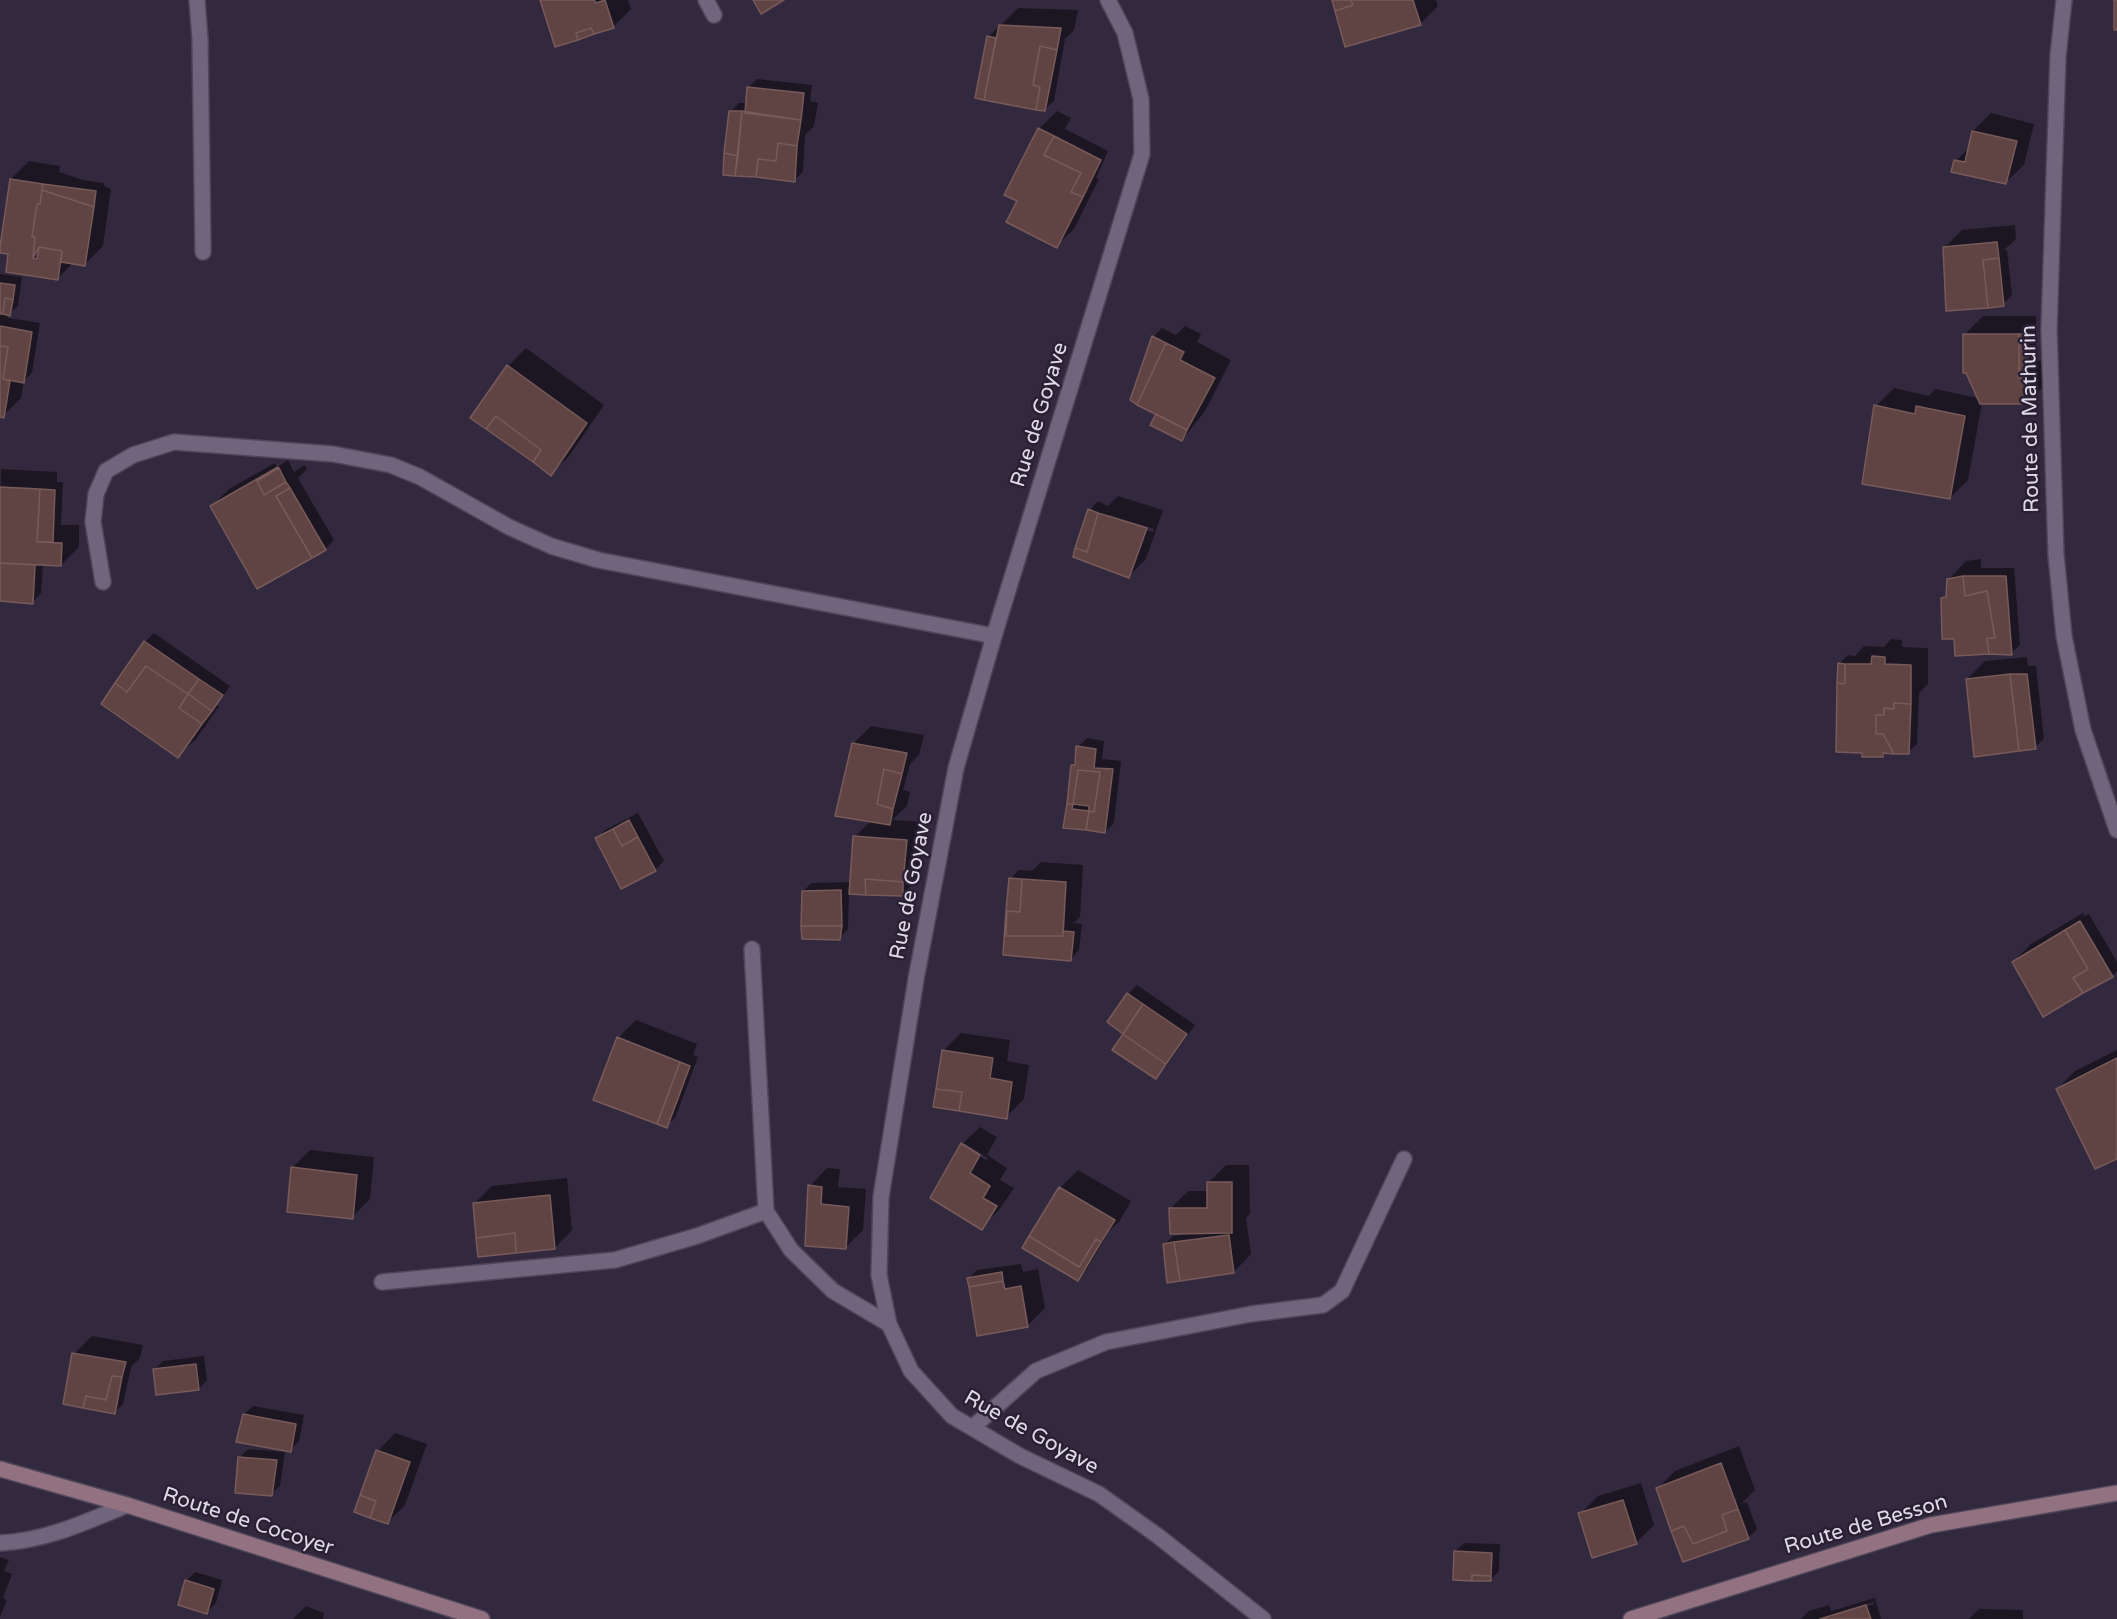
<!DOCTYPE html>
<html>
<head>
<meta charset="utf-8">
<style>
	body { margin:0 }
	canvas { display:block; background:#33293e }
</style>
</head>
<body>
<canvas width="2117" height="1619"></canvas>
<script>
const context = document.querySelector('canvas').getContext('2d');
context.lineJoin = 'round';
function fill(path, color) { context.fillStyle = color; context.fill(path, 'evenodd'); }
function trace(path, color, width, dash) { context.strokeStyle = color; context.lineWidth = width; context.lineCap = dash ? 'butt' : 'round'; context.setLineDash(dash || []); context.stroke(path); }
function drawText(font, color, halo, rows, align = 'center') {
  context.font = font + ' "Varela Round",sans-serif'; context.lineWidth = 5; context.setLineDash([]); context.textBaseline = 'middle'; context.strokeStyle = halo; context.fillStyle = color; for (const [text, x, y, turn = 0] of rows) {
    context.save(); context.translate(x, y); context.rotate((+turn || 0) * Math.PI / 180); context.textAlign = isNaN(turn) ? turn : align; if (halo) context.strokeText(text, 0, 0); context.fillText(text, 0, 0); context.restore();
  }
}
const shadow = new Path2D(`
	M541 0H628L631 9 613 27Z
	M1333 0H1436L1438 6 1420 24Z
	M1018 8 1078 10 1074 30 1065 39 1054 101 1045 109 977 97 988 37 997 28 999 29 1000 26Z
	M757 79 812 85 810 101 818 103 814 126 805 135 803 172 794 180 730 112 739 103H747L749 87Z
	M1057 111 1071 118 1065 129 1108 151 1096 178 1099 179 1074 229 1056 246 1019 201 1039 129Z
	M1991 113 2034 124 2024 165 2006 182 1956 161 1970 147 1973 131Z
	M29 161 60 166 59 172 83 180 104 183V186L111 189 103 246 85 264 73 263 58 278 10 252 11 179ZM41 240 39 257 32 256Z
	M2015 225 2016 239 2004 250H2007L2012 295 2003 304 1944 248 1962 230Z
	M0 274 22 277 18 306 8 314V318L40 323 32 373 24 381 21 398 3 416H0Z
	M1983 316H2036V361H2045V385L2027 403H1982L1968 480 1950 498 1876 406 1894 388 1929 396 1935 389 1978 398 1965 334Z
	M1185 326 1201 334 1197 342 1231 360 1205 411 1182 440 1158 414 1153 337 1162 328 1176 335Z
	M526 348 604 405 569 456 551 474 472 417 508 366Z
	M288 460 294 472 305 465 307 469 298 478 334 540 325 549 211 507 229 489 275 463 277 467Z
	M1 469 57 472V482H63L61 525H79V547L61 565 43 564 41 593 33 602 0 599Z
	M1118 496 1163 510 1146 559 1128 577 1090 510 1098 501 1108 506ZM1109 515 1154 529 1153 532 1109 518Z
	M1981 559V568H2014L2020 645 2011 653 1943 599 1948 594 1949 579 1966 561Z
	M154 633 230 686 217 705 219 706 196 739 178 756 103 704 145 642Z
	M1891 639 1902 640V647L1928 648V684L1919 693 1917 744 1908 752 1887 751 1883 755 1839 664 1848 655 1855 656 1864 646 1884 647Z
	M2027 657 2028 666H2036L2044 739 2035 747 1967 679 1985 661Z
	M871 726 924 735 919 755 910 764 903 790 910 792 907 806 892 820 924 822 920 863 911 872V886L903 895 849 893 848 929 839 938 803 891 812 883 852 882 854 837 871 821 853 744Z
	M1087 738 1104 741 1102 759 1121 761 1114 823 1105 832 1065 827 1073 766 1076 762 1078 747Z
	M638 813 664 861 655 870 597 838 605 830Z
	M1041 862 1083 865 1080 917 1074 923 1082 924 1079 950 1071 959 1007 935 1010 879 1019 870 1032 871Z
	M2083 913 2084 916 2089 914 2117 962V971L2112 976 2013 962 2031 944Z
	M1137 985 1195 1025 1164 1069 1155 1077 1125 1034 1109 1022 1128 994Z
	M636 1020 697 1044 693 1055 698 1057 675 1118 666 1126 618 1038Z
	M961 1033 1010 1040 1007 1061 1029 1065 1024 1099 1006 1117 944 1050Z
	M2117 1050V1158L2057 1089 2075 1071Z
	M980 1127 997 1137 987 1155 1007 1168 1000 1180 1014 1188 999 1210 981 1228 962 1144ZM965 1144 988 1158 986 1160 965 1148Z
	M310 1150 374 1157 370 1199 352 1217 292 1168Z
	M1226 1165H1249L1250 1214 1246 1218 1251 1254 1234 1272 1164 1245 1173 1236 1182 1235 1170 1209 1188 1191H1209V1182Z
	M827 1168 840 1169 838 1187 866 1189 863 1230 845 1248 810 1186Z
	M1078 1170 1131 1201 1119 1222 1109 1231 1086 1271 1077 1279 1030 1237 1060 1188Z
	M567 1178 572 1230 555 1248 474 1204 492 1186Z
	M1021 1264 1023 1272 1038 1269 1045 1308 1027 1326 968 1279 977 1270Z
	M92 1336 143 1345 140 1358 131 1367 123 1404 114 1413 74 1354Z
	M204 1356 207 1380 199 1389 155 1369 163 1361Z
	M253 1406 304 1415 299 1441 290 1450 244 1414Z
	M395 1433 427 1444 405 1505 388 1522 378 1451Z
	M1739 1446 1755 1490 1741 1504 1747 1502 1757 1529 1748 1538 1657 1489 1675 1471Z
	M248 1449 285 1452 280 1486 271 1494 240 1457Z
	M1641 1483 1654 1525 1636 1543 1580 1514 1598 1496Z
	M1464 1543 1500 1544 1499 1571 1490 1580 1455 1551Z
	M0 1557 9 1560 4 1571 12 1574 3 1598 7 1600 0 1617Z
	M195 1572 222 1580 216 1603 207 1612 186 1581Z
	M1875 1598 1881 1619H1801L1809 1611 1829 1605 1831 1611ZM1873 1602 1874 1604 1833 1617V1614Z
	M306 1606 324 1613 323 1619H293Z
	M1979 1609 2023 1610V1619H1969Z`);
const building = new Path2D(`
	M540 0H594L596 3 605 0 614 28 594 34 591 28 576 33 578 40 555 47Z
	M753 0H784L761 14Z
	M1332 0H1351L1353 5 1335 11Z
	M1351 0H1413L1421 25 1345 47 1335 11 1353 5Z
	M2114 0H2117V30H2114Z
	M999 25 1061 28 1057 50 1040 46 1033 85 1040 87 1036 110 984 100Z
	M591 28 594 34 578 40 576 33Z
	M987 36 996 38 984 100 975 98Z
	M1040 46 1057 50 1045 111 1036 110 1040 87 1033 85Z
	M747 87 804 93 801 120 745 113Z
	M729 111H742L738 156 724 153Z
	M742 111 801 120 797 146 778 143 776 161 758 159 756 177 735 176Z
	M1038 128 1054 136 1044 155 1081 173 1071 192 1083 197 1057 248 1006 222 1017 201 1004 195Z
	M1972 131 2017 141 2006 184 1951 172 1954 160 1965 162Z
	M1054 136 1101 160 1083 197 1071 192 1081 173 1044 155Z
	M778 143 797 146 795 182 756 177 758 159 776 161Z
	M724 153 738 156 735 176 723 175Z
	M10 179 43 184 40 204H37L32 237H35L33 258 37 259 39 247 62 251 58 280 6 272 8 254 0 253V247Z
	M43 184 96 191 94 207 42 190Z
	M42 190 94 207 85 266 61 262 62 251 39 247 33 258 35 237H32L37 204H40Z
	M1997 242 1999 258 1983 260 1988 308 1946 311 1943 247Z
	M1999 258 2004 306 1988 308 1983 260Z
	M0 283 15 285 13 300 5 298 3 314H0Z
	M5 298 13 300 10 316 3 314Z
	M0 326 32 332 24 383 3 379 8 347 0 346Z
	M1963 334H2019V378L2028 379V404H1980L1966 373H1963Z
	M2019 334H2028V379L2019 378Z
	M1152 336 1166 343 1137 405 1130 400Z
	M1166 343 1184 352 1180 360 1215 378 1187 430 1137 405Z
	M0 346 8 347 3 379 10 381 4 418 0 417Z
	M507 365 587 423 551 476 533 462 541 450 496 416 486 429 470 418Z
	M1874 405 1915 414 1916 406 1965 416 1950 499 1862 484Z
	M1156 414 1187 430 1182 441 1150 425Z
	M496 416 541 450 533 462 486 429Z
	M278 467 257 481 264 495 286 482 290 488 276 496 312 558 257 589 210 506Z
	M279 468 286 482 264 495 257 481Z
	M0 487 40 489 37 542 62 543 61 566 0 563Z
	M290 488 326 550 312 558 276 496Z
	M40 489 55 490 53 542H37Z
	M1088 509 1098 513 1087 552 1075 548Z
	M1098 513 1147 528 1129 578 1073 557 1075 548 1087 552Z
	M0 563 35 565 33 604 0 601Z
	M1963 576 1965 596 1987 591 1995 638H1987L1989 654 1955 656 1954 639H1942L1941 598 1946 597 1947 579Z
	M1963 576H2006L2012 655 1989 654 1987 638H1995L1987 591 1965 596Z
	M144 641 199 679 188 694 146 666 127 692 115 683Z
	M1872 656 1885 657V664L1911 665V704L1894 703V709L1884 708V715H1876V734H1883L1894 754 1883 753V757H1862V753L1836 752 1837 683 1845 684V664H1871Z
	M1838 663 1845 664V684L1837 683Z
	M146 666 188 694 179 708 202 724 178 758 101 704 115 683 127 692Z
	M2010 674 2019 751 1974 757 1966 679Z
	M2010 674H2027L2036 749 2019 751Z
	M199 679 223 695 212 711 188 694Z
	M188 694 212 711 202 724 179 708Z
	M1894 703 1911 704 1909 754H1894L1883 734H1876V715H1884V708L1894 709Z
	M852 743 907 753 902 774 884 769 877 804 893 809 890 825 835 816Z
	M1076 746 1096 749 1094 768 1113 769 1105 833 1086 830 1089 811 1094 812 1100 772 1078 770 1073 804H1067L1071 765H1075Z
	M884 769 902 774 893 809 877 804Z
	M1078 770 1100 772 1094 812 1089 811V806L1073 804Z
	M1067 804H1073L1072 809 1089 811 1086 830 1063 828Z
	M629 820 638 837 622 846 613 829Z
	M613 829 622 846 638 837 656 871 621 889 595 838Z
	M853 836 907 840 903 882 865 879 866 895 849 894Z
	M1009 878 1022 879 1020 912 1006 911Z
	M865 879 903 882V896L866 895Z
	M1022 879 1066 882 1063 936H1006L1007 911 1020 912Z
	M841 890 842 926H801L802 891Z
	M1006 911V936H1063V931L1074 932 1071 961 1003 955Z
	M2080 921 2113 977 2083 993 2073 978 2088 969 2065 930Z
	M801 926H842L840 940 802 939Z
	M2065 930 2088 969 2073 978 2083 993 2043 1017 2012 962Z
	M1127 993 1143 1004 1123 1034 1107 1022Z
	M1143 1004 1187 1034 1166 1064 1123 1034Z
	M1123 1034 1166 1064 1156 1079 1112 1050Z
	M617 1037 680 1062 657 1124 593 1100Z
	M942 1050 993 1058 990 1078 1012 1082 1007 1119 959 1111 962 1092 936 1089Z
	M2117 1058V1159L2095 1169 2056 1089Z
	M680 1062 690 1066 667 1128 657 1124Z
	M936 1089 962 1092 959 1111 933 1107Z
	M961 1143 980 1155 970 1173 990 1186 983 1198 997 1206 982 1230 930 1198Z
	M291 1167 357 1175 353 1219 287 1212Z
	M1207 1182H1232V1233L1170 1234 1169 1208H1207Z
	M808 1185 822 1187 821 1204 849 1207 846 1249 805 1246Z
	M1059 1187 1115 1220 1101 1242 1096 1239 1079 1267 1029 1236Z
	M550 1195 555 1249 516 1253 515 1233 476 1238 473 1203Z
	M515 1233 516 1253 478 1257 476 1238Z
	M1229 1235 1234 1273 1180 1281 1174 1242Z
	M1029 1236 1079 1267 1096 1239 1101 1242 1078 1281 1022 1248Z
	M1174 1242 1180 1281 1167 1283 1163 1244Z
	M1002 1272 1003 1281 969 1287 967 1278Z
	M1003 1281 1005 1289 1021 1286 1028 1327 977 1336 969 1287Z
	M72 1353 126 1362 122 1377 112 1376 106 1400 86 1396 83 1408 63 1404Z
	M196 1364 199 1390 156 1395 153 1369Z
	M112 1376 122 1377 115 1414 83 1408 86 1396 106 1400Z
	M243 1414 296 1424 291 1452 236 1442Z
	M376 1450 410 1462 388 1524 370 1518 376 1501 360 1495Z
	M238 1457 277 1460 272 1496 235 1493Z
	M1721 1463 1738 1509 1722 1515 1727 1531 1693 1544 1684 1526 1671 1531 1656 1488Z
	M360 1495 376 1501 370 1518 354 1512Z
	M1623 1500 1637 1544 1592 1558 1578 1513Z
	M1738 1509 1749 1539 1683 1562 1671 1531 1684 1526 1693 1544 1727 1531 1722 1515Z
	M1454 1551 1492 1553 1491 1576 1472 1575V1581L1453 1580Z
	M1472 1575 1491 1576V1581H1472Z
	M185 1580 214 1589 207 1614 178 1605Z
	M1866 1605 1871 1619H1820Z`);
const minor = new Path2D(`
	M197 0 200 39 203 252
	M706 0 714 15
	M1108 0 1125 33 1141 99 1142 154 994 636 956 768 916 979 881 1197 879 1275 889 1324 911 1371 952 1416 1020 1456 1099 1494 1158 1536 1263 1619
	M103 582 93 522 96 494 106 471 133 455 174 442 333 454 391 465 420 477 509 527 551 546 598 560 994 636
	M752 949 766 1211 791 1250 833 1291 889 1324
	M382 1282 615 1260 697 1236 766 1211
	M972 1428 1036 1371 1106 1342 1251 1314 1323 1305 1342 1291 1404 1159`);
const tertiary = new Path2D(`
	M2064 0 2058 56 2049 329 2056 555 2064 636 2083 730 2117 830
	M0 1543C45 1541 86 1522 127 1505`);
const secondary = new Path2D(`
	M0 1469 127 1505 482 1619
	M1631 1619 1931 1525 2117 1493`);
const streetNames = [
	["Rue de Goyave",1040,415,-73],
	["Route de Mathurin",2031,419,-91],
	["Rue de Goyave",912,886,-79],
	["Rue de Goyave",1031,1433,29],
	["Route de Cocoyer",248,1522,18],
	["Route de Besson",1866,1525,-16]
];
fill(shadow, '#0007');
fill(building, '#604443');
trace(building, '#775a59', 1.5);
trace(minor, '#4e4658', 18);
trace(tertiary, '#4e4658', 18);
trace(secondary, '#4e4658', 18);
trace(minor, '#6f657c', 15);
trace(tertiary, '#6f657c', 15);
trace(secondary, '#927180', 15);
drawText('21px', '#e0dae8', '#292034', streetNames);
</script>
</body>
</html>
